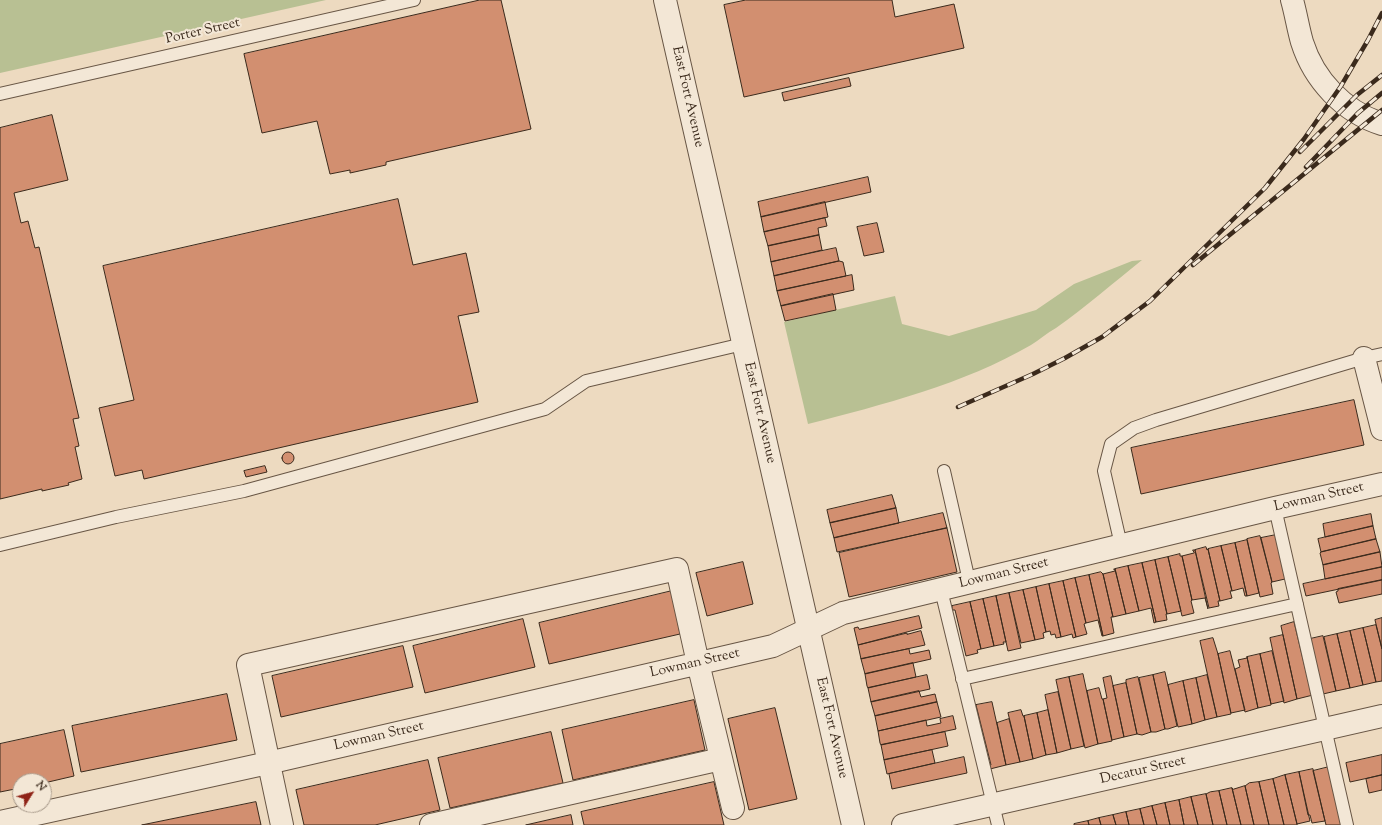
<!DOCTYPE html>
<html>
<head>
<meta charset="utf-8">
<style>
	body { margin:0 }
	#map { position:relative; width:1382px; height:825px; overflow:hidden; background:#eddac0; font-family:"Sorts Mill Goudy",serif }
	canvas { display:block }
	.north { position:absolute; left:12px; top:773px; width:40px; height:40px; box-sizing:border-box; background:#f3e7d6; border:1px solid #a99b8c; border-radius:50%; rotate:53deg; font-size:11px; font-weight:700; line-height:16px; text-align:center; color:#3b2a1c }
	.north::after { content:''; display:block; margin:auto; width:14px; height:18px; background:#8f2418; clip-path:polygon(50% 0,100% 100%,50% 72%,0 100%) }
</style>
</head>
<body>
<div id="map">
<canvas width="1382" height="825"></canvas>
<div class="north">N</div>
</div>
<script>
const context = document.querySelector('canvas').getContext('2d');
context.lineJoin = 'round';
function fill(path, color) { context.fillStyle = color; context.fill(path, 'evenodd'); }
function trace(path, color, width, dash) { context.strokeStyle = color; context.lineWidth = width; context.lineCap = dash ? 'butt' : 'round'; context.setLineDash(dash || []); context.stroke(path); }
function drawText(font, color, halo, rows, align = 'center') {
  context.font = font + ' "Sorts Mill Goudy",serif'; context.lineWidth = 4; context.setLineDash([]); context.textBaseline = 'middle'; context.strokeStyle = halo; context.fillStyle = color; for (const [text, x, y, turn = 0] of rows) {
    context.save(); context.translate(x, y); context.rotate((+turn || 0) * Math.PI / 180); context.textAlign = isNaN(turn) ? turn : align; if (halo) context.strokeText(text, 0, 0); context.fillText(text, 0, 0); context.restore();
  }
}
const green = new Path2D(`
	M0 0H326L0 73Z
	M1142 260C1113 283 1086 307 1056 328 1047 333 1039 340 1031 345 964 384 882 405 808 424L784 322 895 296 902 324 949 336 1036 310 1074 284 1132 261Z`);
const building = new Path2D(`
	M480 0H501L531 129 386 162V165L350 173V170L330 174 317 121 262 133 244 54Z
	M746 0H892L895 17 954 4 964 48 744 97 724 5Z
	M849 78 851 86 784 101 782 93Z
	M52 115 68 180 14 193 21 223 28 221 35 248 39 247 79 418 73 419 79 446 75 447 82 479 68 483 69 485 42 491V489L0 499V128Z
	M868 177 871 192 761 217 758 202Z
	M398 199 413 265 466 253 479 312 458 316 478 402 144 479 142 470 115 476 99 408 134 400 103 266Z
	M825 202 828 217 764 232 761 217Z
	M825 218 827 226 818 228 819 235 768 246 764 232Z
	M877 223 884 252 864 256 857 227Z
	M819 235 822 250 771 262 768 246Z
	M836 248 839 261 774 276 771 262Z
	M839 261 843 262 846 276 777 291 774 276Z
	M852 275 854 290 781 306 777 291Z
	M833 294 836 310 785 321 781 306Z
	M1354 400 1364 445 1141 494 1131 448Z
	M282 458a6 6 0 1 1 12 0a6 6 0 1 1-12 0Z
	M265 466 267 472 246 477 244 471Z
	M892 495 896 508 830 523 827 510Z
	M896 508 899 523 834 538 830 523Z
	M943 513 947 528 837 552 834 538Z
	M1371 514 1373 526 1325 537 1323 524Z
	M1373 526 1376 539 1321 552 1318 539Z
	M947 528 957 572 849 597 839 553Z
	M1276 535 1285 579 1272 582 1261 538Z
	M1260 536 1272 582 1271 583 1273 594 1260 597 1247 539Z
	M1376 539 1380 552 1323 565 1320 553 1321 552Z
	M1247 540 1259 593 1247 596 1235 543Z
	M1235 543 1247 596H1245L1243 588 1232 591 1221 546Z
	M1221 546 1232 591H1230L1232 598 1220 601 1208 549Z
	M1206 547 1207 550 1208 549 1220 601H1218L1219 606 1209 608 1195 550Z
	M1193 550H1195L1208 609 1205 598 1192 600 1182 556 1194 553Z
	M1380 552 1382 567 1325 579 1323 565Z
	M1180 554V556H1182L1192 600 1191 601 1194 613 1182 616 1168 557Z
	M1168 557 1181 611 1167 614 1155 560Z
	M1155 560 1167 614H1166L1167 620 1156 622 1142 563Z
	M743 562 753 604 707 616 696 573Z
	M1142 563 1156 622 1154 623 1151 608 1139 611 1128 566Z
	M1128 566 1139 611 1126 614 1115 569Z
	M1382 567V580L1306 596 1303 584Z
	M1114 569H1115L1126 614 1113 617 1103 574 1115 571Z
	M1101 572 1103 574 1113 617H1111L1114 633 1103 636 1089 575Z
	M1089 575 1103 636H1102L1098 620 1086 623 1075 578Z
	M1075 578 1086 623 1084 624 1087 634 1076 637 1063 581Z
	M1382 580V594L1339 603 1336 592 1338 591V589Z
	M1063 581 1076 637 1073 638 1072 634 1061 637 1049 584Z
	M1049 584 1061 637 1056 638 1055 634 1051 635 1050 631 1046 632 1036 587Z
	M1036 587 1046 632 1043 633 1044 638 1035 640 1023 590Z
	M1023 590 1035 640 1021 643 1009 593Z
	M672 591 680 634 549 664 539 623Z
	M1009 593 1021 648 1008 651 996 596Z
	M996 596 1006 642H1003L1004 644 994 646 983 599Z
	M983 599 994 646 981 649 970 602Z
	M970 602 981 649 977 650 978 653 966 656 955 610H952V606Z
	M919 616 922 628 858 645 854 628 858 627 859 629Z
	M1382 618V649L1375 620Z
	M523 619 535 667 425 693 413 646Z
	M1294 622 1311 692 1313 695 1297 699 1281 626Z
	M1376 625 1382 649V681L1376 682 1363 628Z
	M1363 628 1376 682 1363 685 1350 631Z
	M921 631 925 645 861 659 858 645 907 633V634Z
	M1350 631 1363 685 1350 688 1337 634Z
	M1337 634 1350 688 1336 691 1324 637Z
	M1283 635 1297 699 1284 703 1270 638Z
	M1323 636 1336 691 1323 694 1310 639Z
	M1213 638 1218 654 1231 714 1217 717 1200 641Z
	M403 646 413 687 281 717 272 676Z
	M909 649 910 654 929 650 931 659 865 674 861 659Z
	M1230 651 1245 710 1231 713 1218 654Z
	M1272 651 1284 701 1271 704 1260 654Z
	M1260 654 1271 704V705L1258 708 1247 657Z
	M1247 657 1258 708 1245 712 1235 669 1240 667 1238 660 1247 658Z
	M913 663 916 677 868 688 867 686 865 674Z
	M1165 672 1177 726 1168 729H1165L1153 675Z
	M1083 674 1098 744 1085 748 1069 677Z
	M927 675 930 689 871 702 868 688Z
	M1153 675 1165 729 1156 732H1151L1139 678Z
	M1207 675 1217 717 1205 720 1196 678Z
	M1111 676 1124 737 1112 740 1103 699 1107 698 1103 678Z
	M1069 677 1084 746 1071 749 1056 680Z
	M1138 677 1151 732 1142 735 1137 734 1126 683V680Z
	M1196 678 1205 720 1192 724 1183 681Z
	M1183 681 1192 724 1178 727 1168 685Z
	M1126 683 1137 734 1124 737 1113 686Z
	M1099 688 1102 699H1103L1112 741 1098 744 1087 691Z
	M919 691 921 697 935 694 937 702 875 716 871 702Z
	M1058 692 1071 749 1057 753 1045 695Z
	M227 694 237 740 81 772 72 726Z
	M694 700 705 750 573 780 562 730Z
	M937 702 941 717 878 731 875 716Z
	M992 702 1006 765 990 769 989 765H991L976 705Z
	M775 708 797 799 749 810 728 719Z
	M1021 710 1023 716H1024L1033 759 1020 762 1008 713Z
	M1048 710 1057 753 1046 755 1037 713Z
	M1037 713 1046 755 1033 759 1024 716Z
	M953 716 956 729 881 745 880 743 878 731 926 720 927 726 941 723 940 719Z
	M1009 719 1020 762 1006 765 997 723Z
	M64 730 74 776 44 783V781H20V788L0 792V744Z
	M551 732 563 783 450 808 438 758Z
	M945 732 948 746 884 760 881 745Z
	M932 750 935 763 887 774 884 760Z
	M1382 755V775L1350 782 1346 763Z
	M964 757 967 773 892 789 889 774Z
	M428 760 440 810 375 825H304L296 790Z
	M1329 767 1342 825H1326L1313 771Z
	M1313 769 1325 821 1312 823 1310 815H1308L1299 772Z
	M1299 772 1310 821 1297 824 1285 775Z
	M1285 775 1297 824V825H1284L1273 779Z
	M1382 775V790L1369 793 1366 779Z
	M1273 779 1284 825H1269L1259 782Z
	M714 782 724 825H584L581 812Z
	M1259 782 1269 825H1254L1245 786 1249 783Z
	M1245 786 1254 825H1241L1232 788 1233 789Z
	M1232 788 1241 825H1227L1219 791Z
	M1219 791 1227 825H1213L1206 794 1210 792Z
	M1206 794 1213 825H1198L1191 797Z
	M1191 797 1198 825H1184L1179 800Z
	M1179 800 1184 825H1170L1165 803Z
	M256 802 261 825H142Z
	M1165 803 1170 825H1157L1152 806Z
	M1152 806 1157 825H1144L1140 809Z
	M1140 809 1144 825H1129L1126 812Z
	M1126 812 1129 825H1116L1113 815Z
	M571 815 573 825H526Z
	M1113 815 1116 825H1101L1099 818Z
	M1099 818 1101 825H1089L1088 821Z
	M1088 821 1089 825H1074V824Z`);
const service = new Path2D(`
	M0 94 414 0
	M944 471 967 572
	M1275 508 1347 825
	M0 545 116 517 244 491 545 409 586 381 743 344
	M1121 545 1104 471 1111 444 1134 428 1156 420 1364 358 1382 354
	M941 590 998 825
	M962 679 1297 604`);
const minor = new Path2D(`
	M1292 0C1296 14 1298 28 1302 42 1314 80 1344 112 1382 124
	M1364 358 1382 429
	M0 822 268 763 773 646 843 613 1275 508 1382 484
	M282 825 248 665 677 569 698 663 733 808
	M431 825 721 759
	M903 825 1382 716`);
const tertiary = new Path2D(`
	M665 0 853 825`);
const rail = new Path2D(`
	M1300 152 1357 95 1382 75
	M1306 167 1358 113 1382 93
	M1193 265 1382 110
	M958 407 1033 374 1065 358 1102 337 1150 301 1265 188 1304 139 1341 86 1368 40 1382 13`);
const streetNames = [
	["Porter Street",203,32,-13],
	["East Fort Avenue",687,97,77],
	["East Fort Avenue",759,413,77],
	["Lowman Street",1319,498,-13],
	["Lowman Street",1004,574,-14],
	["Lowman Street",695,664,-13],
	["East Fort Avenue",831,728,77],
	["Lowman Street",379,737,-13],
	["Decatur Street",1143,771,-13]
];
fill(green, '#b8c093');
fill(building, '#d28f70');
trace(building, '#3b2a1c', 1);
trace(service, '#685645', 14);
trace(minor, '#685645', 24);
trace(tertiary, '#685645', 24);
trace(service, '#f3e7d6', 12);
trace(minor, '#f3e7d6', 22);
trace(tertiary, '#f3e7d6', 22);
trace(rail, '#3b2a1c', 4.5);
trace(rail, '#f3e7d6', 3, [9]);
drawText('14px', '#3b2a1c', '#f3e7d6', streetNames);
</script>
</body>
</html>
